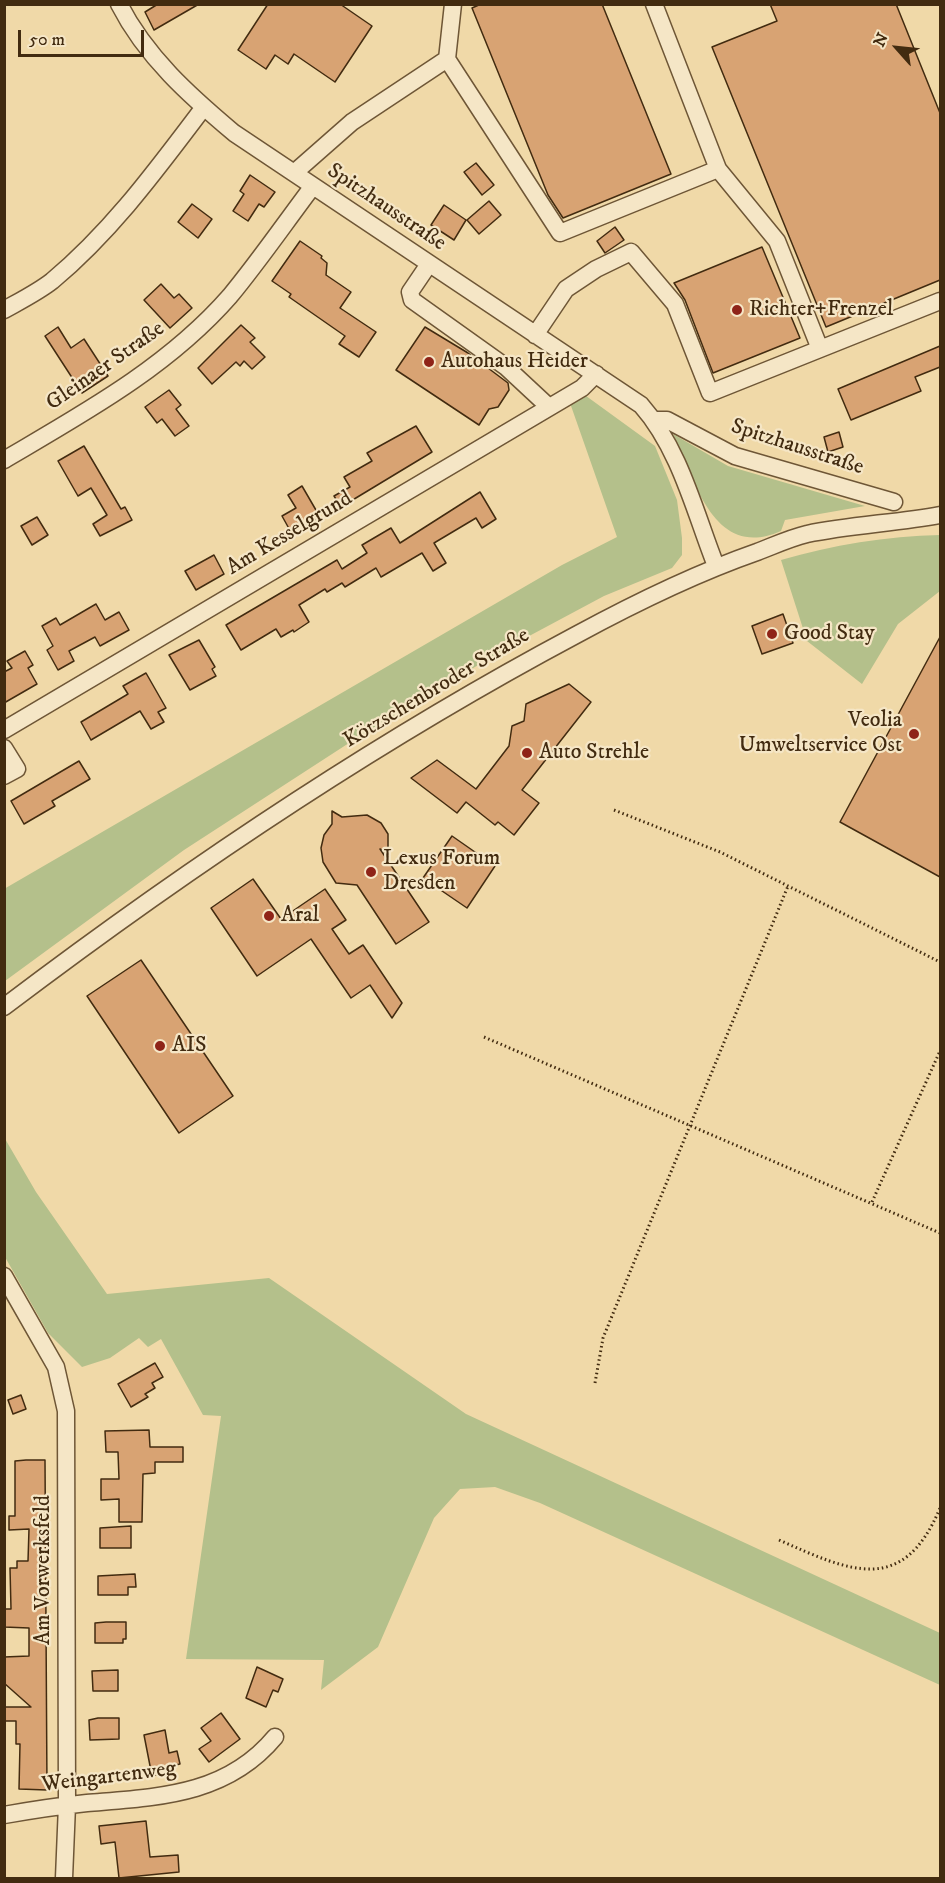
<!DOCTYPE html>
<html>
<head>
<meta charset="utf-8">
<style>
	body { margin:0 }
	#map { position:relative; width:945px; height:1883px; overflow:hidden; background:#f0d9a8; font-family:"IM FELL DW Pica",serif }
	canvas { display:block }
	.frame { position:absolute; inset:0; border:6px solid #422b10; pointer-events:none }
	.north { position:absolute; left:867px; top:18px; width:60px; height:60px; -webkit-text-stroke:4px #f5e6c6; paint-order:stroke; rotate:297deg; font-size:16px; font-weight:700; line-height:24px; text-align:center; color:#422b10 }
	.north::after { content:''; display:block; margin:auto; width:21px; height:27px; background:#422b10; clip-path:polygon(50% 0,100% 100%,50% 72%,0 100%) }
	.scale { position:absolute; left:18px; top:30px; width:126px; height:27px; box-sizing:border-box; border:3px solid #422b10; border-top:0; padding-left:8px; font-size:18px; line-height:21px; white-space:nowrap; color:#422b10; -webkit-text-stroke:4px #f5e6c6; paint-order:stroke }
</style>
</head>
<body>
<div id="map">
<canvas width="945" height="1883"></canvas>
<div class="frame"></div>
<div class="north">N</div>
<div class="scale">50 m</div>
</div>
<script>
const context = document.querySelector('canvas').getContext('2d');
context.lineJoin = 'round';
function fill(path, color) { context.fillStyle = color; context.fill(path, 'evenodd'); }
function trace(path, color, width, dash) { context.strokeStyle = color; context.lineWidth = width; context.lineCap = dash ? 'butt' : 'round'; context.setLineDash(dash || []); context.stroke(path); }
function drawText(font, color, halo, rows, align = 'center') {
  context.font = font + ' "IM FELL DW Pica",serif'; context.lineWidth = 4.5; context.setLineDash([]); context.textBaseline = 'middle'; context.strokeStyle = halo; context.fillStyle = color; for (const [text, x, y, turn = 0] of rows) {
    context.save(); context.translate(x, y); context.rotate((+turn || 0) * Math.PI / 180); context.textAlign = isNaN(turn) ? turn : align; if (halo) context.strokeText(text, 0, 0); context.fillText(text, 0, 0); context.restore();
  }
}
const green = new Path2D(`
	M582 393 655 446 677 500 682 538V555L672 568 604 596 503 650 349 743 184 850 5 981 4 889 562 565 617 537 570 403Z
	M673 434 728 466 865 506 785 520 781 531C714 561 695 481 673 434Z
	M940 535V591L898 624 862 684 807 641 781 560C832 545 887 536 940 535Z
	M4 1137 36 1192 107 1294 269 1278 466 1414 940 1633V1685L540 1503 495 1487 460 1489 434 1518 378 1647 321 1690 324 1660 186 1659 221 1416 203 1415 161 1339 148 1347 139 1338 110 1358 82 1367 48 1333 5 1257Z`);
const building = new Path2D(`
	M158 4H199L154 30 145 12Z
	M268 4H340L372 26 335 82 294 54 288 64 275 55 266 69 238 50Z
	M481 4H602L671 174 563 218 548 195 472 8Z
	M770 4H896L940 113V280L826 327 712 47 777 21Z
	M476 163 494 185 482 195 464 172Z
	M250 175 275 192 264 207 259 204 248 221 233 211 244 194 240 191Z
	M489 201 501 215 479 234 467 220Z
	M192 204 212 219 198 238 178 222Z
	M444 205 466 220 454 240 431 225Z
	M615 227 624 240 605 253 597 241Z
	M300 241 322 256 321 258 327 263 326 275 351 292 340 308 376 332 359 357 339 344 345 336 289 297 291 294 272 281Z
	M762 247 800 338 713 373 685 300 674 283Z
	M161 284 174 298 179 294 192 308 170 328 144 300Z
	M241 325 255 338 250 342 265 357 252 369 244 361 240 366 236 362 212 384 198 368Z
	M58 327 71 348 84 339 108 376 82 393 45 336Z
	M425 327 468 353 508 383 509 390 498 407 489 409 479 425 396 370Z
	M940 346V367L915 377 921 391 851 420 838 389Z
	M169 390 181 405 176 409 189 426 175 436 162 419 157 423 145 407Z
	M416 426 432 452 341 507 334 496 350 487 344 477 372 461 367 453Z
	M839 432 843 447 828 452 824 437Z
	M84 446 121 509 125 507 132 520 100 536 93 524 107 515 91 488 78 496 58 461Z
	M302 486 320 517 292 534 282 516 296 508 288 495Z
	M480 492 496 519 482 528 476 518 434 543 446 563 433 571 422 553 381 577 376 568 345 587 342 583 327 592 325 589 299 605 309 622 294 632 293 630 281 637 276 629 241 650 226 625 337 560 342 569 367 553 362 545 391 528 400 543Z
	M37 517 48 535 32 545 21 526Z
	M214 555 224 574 196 590 185 571Z
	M96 604 105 620 119 612 129 630 100 646 95 637 69 651 74 661 58 670 47 650 53 646 42 626 56 618 60 625Z
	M783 614 793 643 762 654 752 626Z
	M940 637V877L840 822Z
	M199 640 215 667 212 669 216 676 190 690 169 655Z
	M25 651 33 665 28 668 37 684 4 703V672L12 668 7 661Z
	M146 673 166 708 158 712 164 722 151 729 140 711 91 740 81 722 128 694 123 686Z
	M569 684 591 702 522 790 539 803 514 835 498 822 495 825 466 802 457 813 411 778 437 760 476 789 509 746 512 726 524 721 526 704Z
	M79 761 90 779 52 801 55 806 24 824 11 801Z
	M332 811 342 817 367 815 381 823 388 834V854L380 849 429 922 396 944 357 885 336 883 323 862 321 848 324 835 332 824Z
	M452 836 495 866 467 908 423 878Z
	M253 879 281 919 325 889 346 920 332 929 349 954 363 945 402 1003 392 1018 370 985 351 998 311 939 257 976 211 908Z
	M141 960 233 1096 179 1133 87 996Z
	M155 1363 163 1377 152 1383 155 1388 145 1394 148 1397 131 1407 118 1384Z
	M21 1395 26 1409 13 1414 8 1400Z
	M149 1430 150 1447H183V1462H155V1473L143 1474 142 1522H119V1499L101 1500V1479H119L118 1452H106L105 1431Z
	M26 1460H45L47 1790 19 1789 20 1744H16V1721H4V1707H31L4 1683V1657L29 1656V1628L4 1627V1609H11L10 1568H17V1561H28L29 1529 9 1530V1516H15V1461Z
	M131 1526V1548H100V1528Z
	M135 1574 136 1587H128V1595H98V1576Z
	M106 1622H126V1639H123V1643H95V1623Z
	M257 1667 283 1679 278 1692 273 1690 266 1707 246 1698Z
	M118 1670V1691H93L92 1671Z
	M221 1713 240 1739 209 1762 199 1749 211 1741 201 1728Z
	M98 1718H119V1739L90 1740 89 1720Z
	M165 1730 169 1753 177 1751 180 1764 171 1766 172 1771 152 1776 144 1735Z
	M146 1821 150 1857 178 1855 179 1872 119 1878 115 1842 101 1844 99 1826Z`);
const path = new Path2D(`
	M614 810 720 852 940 962
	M484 1037 940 1233
	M872 1202 940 1051
	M595 1383 603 1338 788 886
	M779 1540C849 1571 903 1597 940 1508`);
const minor = new Path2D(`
	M119 4C146 57 190 96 234 133L641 405C680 449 695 513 716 566
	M447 59 560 233 718 169 654 4
	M718 169 777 241 820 349
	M294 173 352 122 447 59 453 4
	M429 264 410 292 412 300 506 367 549 407
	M4 310C20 301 38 292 52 281 112 231 157 169 204 107
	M535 335 566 289 596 269 631 252 675 304 710 393 940 301
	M655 420H667L735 456 894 502
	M4 460C84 413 168 367 230 296 259 261 285 223 313 186
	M4 730 582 388 596 374
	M4 748 17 769 4 776
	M4 1007C186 869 375 742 576 635 635 603 694 574 757 552 773 546 790 538 807 534 850 525 897 523 940 515
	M4 1276 56 1367 66 1411 67 1805 64 1878
	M4 1815C32 1810 59 1806 87 1803 157 1797 226 1796 275 1737`);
const markers = [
	[737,310,6,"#8f2418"],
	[429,362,6,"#8f2418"],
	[772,634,6,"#8f2418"],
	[914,734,6,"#8f2418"],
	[527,753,6,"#8f2418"],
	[371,872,6,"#8f2418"],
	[269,916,6,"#8f2418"],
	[160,1046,6,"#8f2418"]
];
const streetNames = [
	["Spitzhausstraße",386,208,34],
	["Gleinaer Straße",106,367,-35],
	["Spitzhausstraße",797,448,18],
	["Am Kesselgrund",290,534,-31],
	["Kötzschenbroder Straße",437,689,-31],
	["Am Vorwerksfeld",44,1570,-90],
	["Weingartenweg",109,1778,-7]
];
const poiNames = [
	["Richter+Frenzel",749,310],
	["Autohaus Heider",441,362],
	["Good Stay",784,634],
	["Veolia",902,721,"right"],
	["Umweltservice Ost",902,746,"right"],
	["Auto Strehle",539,753],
	["Lexus Forum",383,859],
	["Dresden",383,884],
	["Aral",281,916],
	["AIS",172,1046]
];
fill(green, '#b4c08b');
fill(building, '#d8a373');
trace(building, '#422b10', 1.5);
trace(minor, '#6e5636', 19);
trace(path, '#422b10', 3, [1.5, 3]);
trace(minor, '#f5e6c6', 16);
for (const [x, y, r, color] of markers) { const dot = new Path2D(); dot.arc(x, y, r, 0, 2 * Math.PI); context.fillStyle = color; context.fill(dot); trace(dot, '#f5e6c6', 2); }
drawText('22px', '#422b10', '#f5e6c6', streetNames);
drawText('22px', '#422b10', '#f5e6c6', poiNames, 'left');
</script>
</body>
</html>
